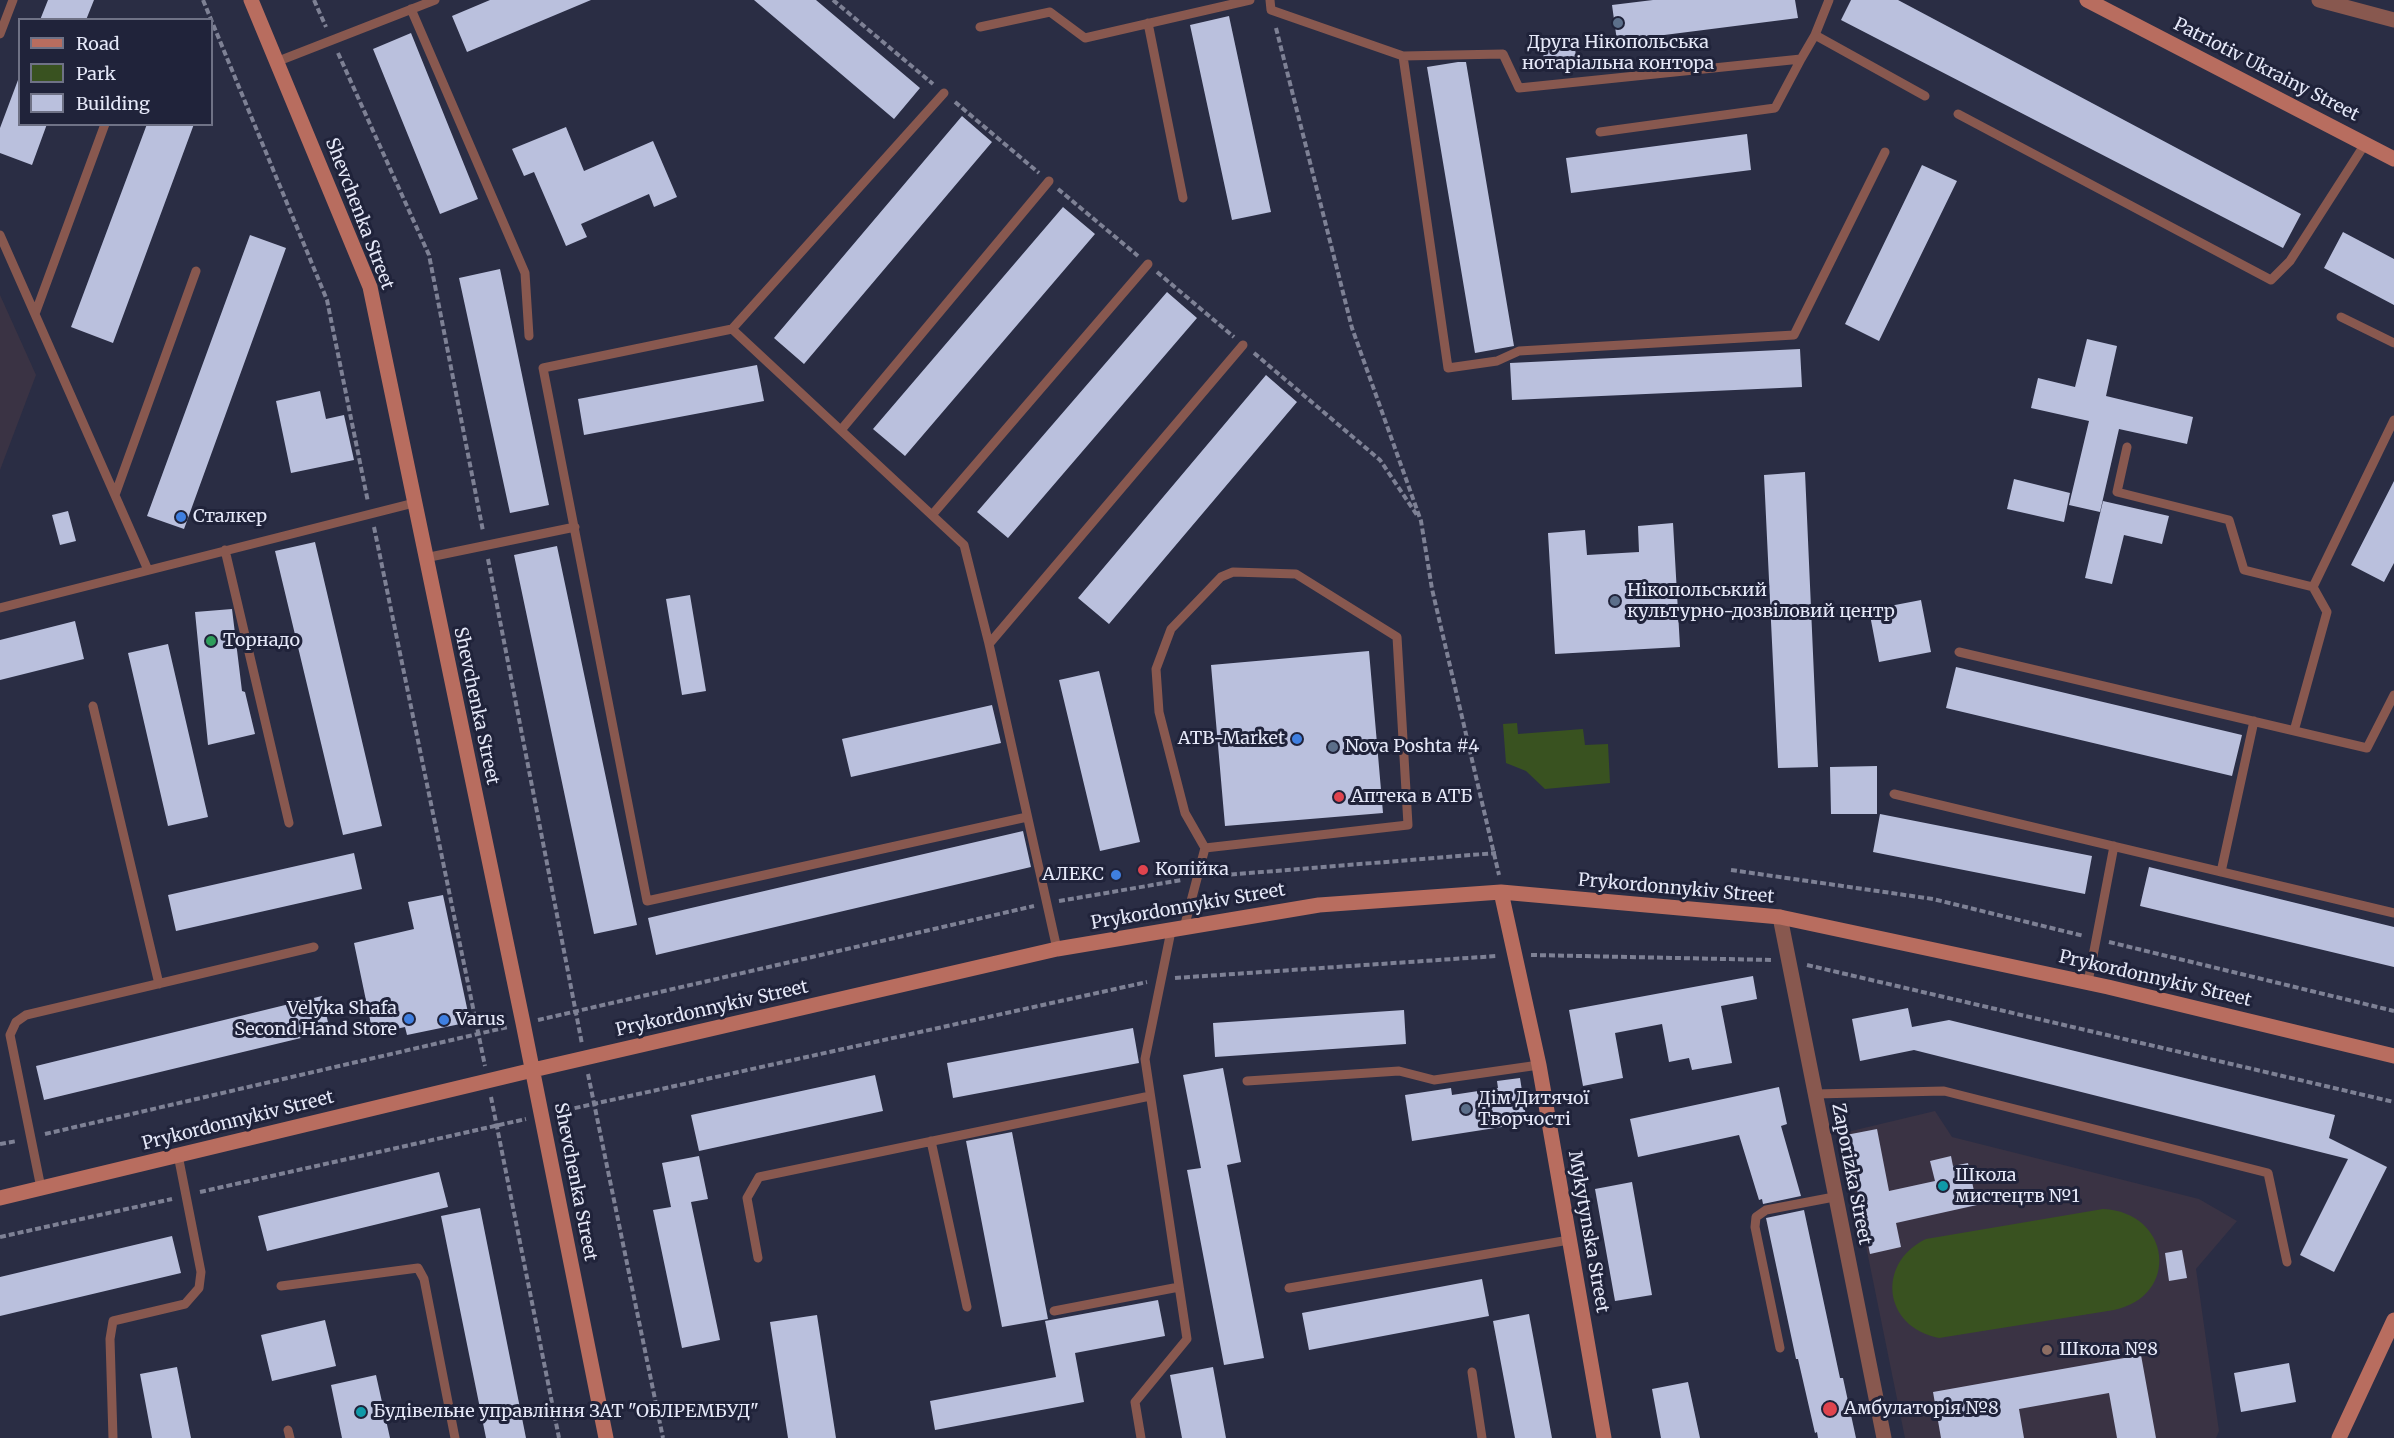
<!DOCTYPE html>
<html>
<head>
<meta charset="utf-8">
<style>
	body { margin:0 }
	#map { position:relative; width:2394px; height:1438px; overflow:hidden; background:#2a2d44; font-family:Merriweather,serif }
	canvas { display:block }
	.legend { position:absolute; left:18px; top:18px; width:195px; height:108px; box-sizing:border-box; background:#20233a; border:2px solid #6f7286; margin:0; padding:8px 10px; list-style:none; font-size:18px; color:#e5e8f8 }
	.legend li { display:flex; align-items:center; gap:12px; height:30px }
	.legend b { width:30px; border:2px solid #6f7286 }
</style>
</head>
<body>
<div id="map">
<canvas width="2394" height="1438"></canvas>
<ul class="legend">
<li><b style="height:8px;background:#b86d5f"></b>Road</li>
<li><b style="height:16px;background:#395220"></b>Park</li>
<li><b style="height:16px;background:#bac0dd"></b>Building</li>
</ul>
</div>
<script>
const context = document.querySelector('canvas').getContext('2d');
context.lineJoin = 'round';
function fill(path, color) { context.fillStyle = color; context.fill(path, 'evenodd'); }
function trace(path, color, width, dash) { context.strokeStyle = color; context.lineWidth = width; context.lineCap = dash ? 'butt' : 'round'; context.setLineDash(dash || []); context.stroke(path); }
function drawText(font, color, halo, rows, align = 'center') {
  context.font = font + ' Merriweather,serif'; context.lineWidth = 6; context.setLineDash([]); context.textBaseline = 'middle'; context.strokeStyle = halo; context.fillStyle = color; for (const [text, x, y, turn = 0] of rows) {
    context.save(); context.translate(x, y); context.rotate((+turn || 0) * Math.PI / 180); context.textAlign = isNaN(turn) ? turn : align; if (halo) context.strokeText(text, 0, 0); context.fillText(text, 0, 0); context.restore();
  }
}
const education = new Path2D(`
	M0 295 36 375 0 470Z
	M1935 1111 1952 1137 2199 1199 2237 1221 2196 1269 2219 1431 2216 1438H1905L1843 1133Z`);
const green = new Path2D(`
	M1517 723 1518 734 1583 729 1585 745 1608 744 1610 783 1545 789 1526 771 1506 763 1503 724Z
	M2103 1209C2171 1212 2181 1296 2114 1310L1939 1338C1883 1327 1876 1263 1926 1239Z`);
const building = new Path2D(`
	M48 0H94L86 20H40Z
	M490 0H591L467 52 452 16Z
	M754 0H816L920 88 894 119Z
	M1653 0H1795L1798 18 1617 41 1612 5Z
	M1851 0H1898L2301 214 2283 248 1841 20Z
	M1229 16 1271 212 1232 220 1190 25Z
	M411 33 478 199 440 214 373 49Z
	M1574 39 1576 57 1544 60 1542 42Z
	M1458 62H1466L1514 346 1475 353 1427 67Z
	M18 80 20 124H47L32 165 0 153V128Z
	M962 116 992 142 804 364 774 338Z
	M147 124H194L113 343 71 327Z
	M566 127 584 171 653 141 677 197 654 207 649 194 581 224 587 237 566 246 534 172 524 176 512 149Z
	M1747 134 1751 170 1571 193 1566 158Z
	M1922 165 1957 181 1879 341 1845 324Z
	M1063 207 1095 234 905 456 873 429Z
	M2343 232 2394 259V305L2324 268Z
	M250 235 286 248 184 529 147 516Z
	M500 269 549 505 510 513 459 278Z
	M1167 292 1197 318 1008 538 977 512Z
	M2087 339 2117 346 2106 396 2193 417 2187 444 2119 429 2100 512 2069 505 2089 421 2031 408 2038 378 2075 387Z
	M1800 349 1802 387 1512 400 1510 363Z
	M757 365 764 401 584 435 578 399Z
	M1266 375 1297 402 1109 624 1078 598Z
	M320 391 326 419 344 415 354 460 291 473 276 401Z
	M1805 472 1818 767 1778 768 1764 475Z
	M2014 479 2070 493 2064 522 2007 509Z
	M2394 481V563L2384 582 2351 565Z
	M2103 501 2169 516 2162 544 2124 535 2112 584 2085 578Z
	M68 511 76 541 60 545 52 515Z
	M1673 523 1680 647 1555 654 1548 533 1585 530 1587 555 1639 552 1638 526Z
	M315 542 382 826 343 835 275 551Z
	M557 546 637 925 594 934 514 555Z
	M690 595 706 691 682 695 666 599Z
	M1921 600 1931 652 1879 662 1869 610Z
	M232 609 242 691 245 692 255 734 208 745 195 612Z
	M75 621 84 659 0 680V640Z
	M168 644 208 817 168 826 128 653Z
	M1369 651 1383 813 1225 826 1211 665Z
	M1956 667 2242 735 2232 776 1946 708Z
	M1099 671 1140 842 1100 851 1059 680Z
	M992 705 1001 743 851 777 842 739Z
	M1877 766V814H1831L1830 767Z
	M1880 814 2092 856 2085 894 1873 852Z
	M1023 831 1031 867 656 955 648 918Z
	M354 853 362 889 176 931 168 895Z
	M2149 867 2394 927V967L2140 906Z
	M443 895 470 1022 407 1035 405 1027 373 1034 354 943 414 929 408 902Z
	M1753 976 1757 999 1721 1006 1732 1063 1692 1070 1689 1058 1669 1062 1662 1024 1615 1033 1623 1078 1583 1086 1569 1010Z
	M322 996 330 1031 44 1100 36 1066Z
	M1908 1008 1912 1027 1949 1020 2335 1115 2329 1138 2387 1167 2334 1272 2300 1255 2348 1159 1914 1050 1860 1061 1852 1019Z
	M1404 1010 1406 1044 1215 1057 1213 1023Z
	M1133 1028 1139 1063 953 1098 947 1063Z
	M1223 1068 1241 1162 1227 1165 1264 1358 1224 1365 1187 1170 1201 1168 1183 1075Z
	M875 1075 883 1111 699 1151 691 1115Z
	M1520 1078 1527 1123 1412 1141 1405 1095 1451 1088 1452 1095 1498 1088 1497 1081Z
	M1779 1087 1787 1124 1781 1126 1801 1196 1763 1204 1762 1199 1759 1200 1739 1135 1638 1157 1630 1119Z
	M1877 1129 1889 1191 1935 1181 1930 1161 1951 1156 1953 1166 1968 1163 1977 1205 1896 1223 1901 1247 1870 1254 1846 1135Z
	M1012 1132 1048 1319 1002 1327 966 1141Z
	M699 1156 708 1199 691 1202 720 1340 682 1348 653 1210 671 1207 662 1163Z
	M439 1172 448 1207 267 1251 258 1216Z
	M1632 1182 1652 1295 1615 1301 1595 1189Z
	M480 1208 526 1438H486L441 1216Z
	M1804 1210 1840 1378H1843L1856 1438H1818L1817 1432 1815 1433 1798 1359H1796L1766 1218Z
	M172 1236 181 1273 0 1316V1277Z
	M2182 1250 2187 1278 2169 1281 2165 1253Z
	M1482 1279 1489 1316 1309 1350 1302 1313Z
	M1158 1300 1165 1336 1075 1353 1084 1402 935 1430 930 1401 1056 1377 1045 1321Z
	M1529 1314 1552 1438H1515L1493 1321Z
	M817 1315 836 1438H788L770 1322Z
	M325 1320 336 1366 272 1381 261 1335Z
	M2141 1355 2156 1438H2117L2109 1393 2019 1409 2024 1438H1941L1933 1392Z
	M2289 1363 2296 1402 2241 1412 2234 1373Z
	M177 1367 191 1438H152L140 1374Z
	M1213 1367 1226 1438H1182L1170 1375Z
	M376 1375 390 1438H342L331 1385Z
	M1688 1382 1700 1438H1661L1652 1389Z`);
const path = new Path2D(`
	M203 0 327 300 368 502
	M314 0 326 27
	M833 0 933 84
	M1276 28 1352 328 1421 521 1432 589 1499 875
	M338 53 429 255 483 531
	M955 102 1039 173
	M1058 189 1138 256
	M1157 272 1234 337
	M1254 353 1380 460 1417 515
	M374 527 485 1066
	M488 559 582 1044
	M1731 870 1933 899 2084 936
	M1213 876 1496 853
	M1059 901 1182 880
	M2109 942 2394 1011
	M1531 955 1773 960
	M1807 965 2394 1102
	M1175 978 1497 956
	M538 1020 1034 906
	M588 1074 663 1438
	M491 1097 559 1438
	M557 1112 1147 982
	M45 1134 508 1027
	M0 1144 17 1141
	M200 1192 526 1119
	M0 1237 172 1199`);
const lane = new Path2D(`
	M1270 0 1271 10 1403 56 1448 368 1497 361 1519 351 1794 335 1885 152
	M1829 0 1815 35 1925 96
	M411 9 525 273 529 336
	M1148 23 1183 198
	M980 27 1050 12 1085 38 1250 0
	M0 34 13 0
	M1403 56 1503 54 1519 88 1801 59 1815 35
	M276 62 435 0
	M944 93 732 329 964 545 989 644
	M1958 114 2271 280 2290 261 2365 144
	M1600 132 1775 108 1801 59
	M0 235 148 570
	M35 314 105 124
	M2341 317 2394 343
	M732 329 543 368 647 901 1027 817
	M841 430 1049 181
	M2127 447 2117 492 2229 520 2244 570 2313 587 2327 612 2294 731
	M115 495 196 271
	M932 515 1148 264
	M225 550 289 823
	M425 558 575 527
	M2313 587 2394 420
	M0 608 414 503
	M1959 652 2367 748 2394 695
	M93 706 159 984
	M1894 794 2394 913
	M2221 872 2254 721
	M1184 928 1205 848 1408 825 1397 637 1296 574 1233 572 1221 577 1171 629 1156 669 1159 712 1185 813 1205 848
	M1057 949 989 644 1243 345
	M2088 982 2114 846
	M1247 1081 1399 1071 1434 1080 1539 1065
	M1815 1094 1944 1091 2268 1173 2287 1262
	M931 1141 967 1307
	M41 1188 10 1035 16 1022 26 1015 314 947
	M758 1258 747 1198 759 1177 1150 1096
	M281 1286 418 1268 424 1279 455 1438
	M1289 1288 1569 1240
	M1054 1311 1179 1287
	M1780 1348 1755 1227 1756 1217 1766 1210 1834 1197
	M1472 1372 1482 1438
	M288 1430 290 1438
	M113 1438 110 1339 113 1321 185 1304 199 1288 201 1272 178 1155
	M1141 1438 1135 1402 1187 1339 1145 1059 1171 931`);
const street = new Path2D(`
	M2319 0 2394 20
	M1780 917 1884 1438`);
const secondary = new Path2D(`
	M251 0 370 287 523 1023 606 1438
	M2087 0 2394 159
	M1501 892 1539 1065 1604 1438
	M0 1198 533 1070 1057 949 1319 905 1501 892 1780 917 2108 987 2394 1056
	M2339 1438 2394 1320`);
const markers = [
	[1618,23,6,"#5c6f8a"],
	[181,517,6,"#3f7fe0"],
	[1615,601,6,"#5c6f8a"],
	[211,641,6,"#2e9e5b"],
	[1297,739,6,"#3f7fe0"],
	[1333,747,6,"#5c6f8a"],
	[1339,797,6,"#e0444e"],
	[1143,870,6,"#e0444e"],
	[1116,875,6,"#3f7fe0"],
	[409,1019,6,"#3f7fe0"],
	[444,1020,6,"#3f7fe0"],
	[1466,1109,6,"#5c6f8a"],
	[1943,1186,6,"#0f9aa8"],
	[2047,1350,6,"#8d6e63"],
	[1830,1409,8,"#e0444e"],
	[361,1412,6,"#0f9aa8"]
];
const poiNames = [
	["Друга Нікопольська",1618,43,"center"],
	["нотаріальна контора",1618,64,"center"],
	["Сталкер",193,517],
	["Нікопольський",1627,591],
	["культурно-дозвіловий центр",1627,612],
	["Торнадо",223,641],
	["ATB-Market",1285,739,"right"],
	["Nova Poshta #4",1345,747],
	["Аптека в АТБ",1351,797],
	["Копійка",1155,870],
	["АЛЕКС",1104,875,"right"],
	["Velyka Shafa",397,1009,"right"],
	["Second Hand Store",397,1030,"right"],
	["Varus",456,1020],
	["Дім Дитячої",1478,1099],
	["Творчості",1478,1120],
	["Школа",1955,1176],
	["мистецтв №1",1955,1197],
	["Школа №8",2059,1350],
	["Амбулаторія №8",1844,1409],
	["Будівельне управління ЗАТ \"ОБЛРЕМБУД\"",373,1412]
];
const streetNames = [
	["Patriotiv Ukrainy Street",2266,70,27],
	["Shevchenka Street",359,214,69],
	["Shevchenka Street",476,706,78],
	["Prykordonnykiv Street",1676,889,5],
	["Prykordonnykiv Street",1188,907,-10],
	["Prykordonnykiv Street",2155,979,13],
	["Prykordonnykiv Street",712,1009,-13],
	["Prykordonnykiv Street",238,1121,-14],
	["Zaporizka Street",1851,1174,79],
	["Shevchenka Street",575,1182,79],
	["Mykytynska Street",1588,1232,80]
];
fill(education, '#3a3344');
fill(green, '#395220');
fill(building, '#bac0dd');
trace(path, '#7e8195', 4, [6, 3]);
trace(lane, '#88584f', 9);
trace(street, '#88584f', 15);
trace(secondary, '#b86d5f', 15);
for (const [x, y, r, color] of markers) { const dot = new Path2D(); dot.arc(x, y, r, 0, 2 * Math.PI); context.fillStyle = color; context.fill(dot); trace(dot, '#20233a', 2); }
drawText('18px', '#e5e8f8', '#20233a', poiNames, 'left');
drawText('18px', '#e5e8f8', '#20233a', streetNames);
</script>
</body>
</html>
